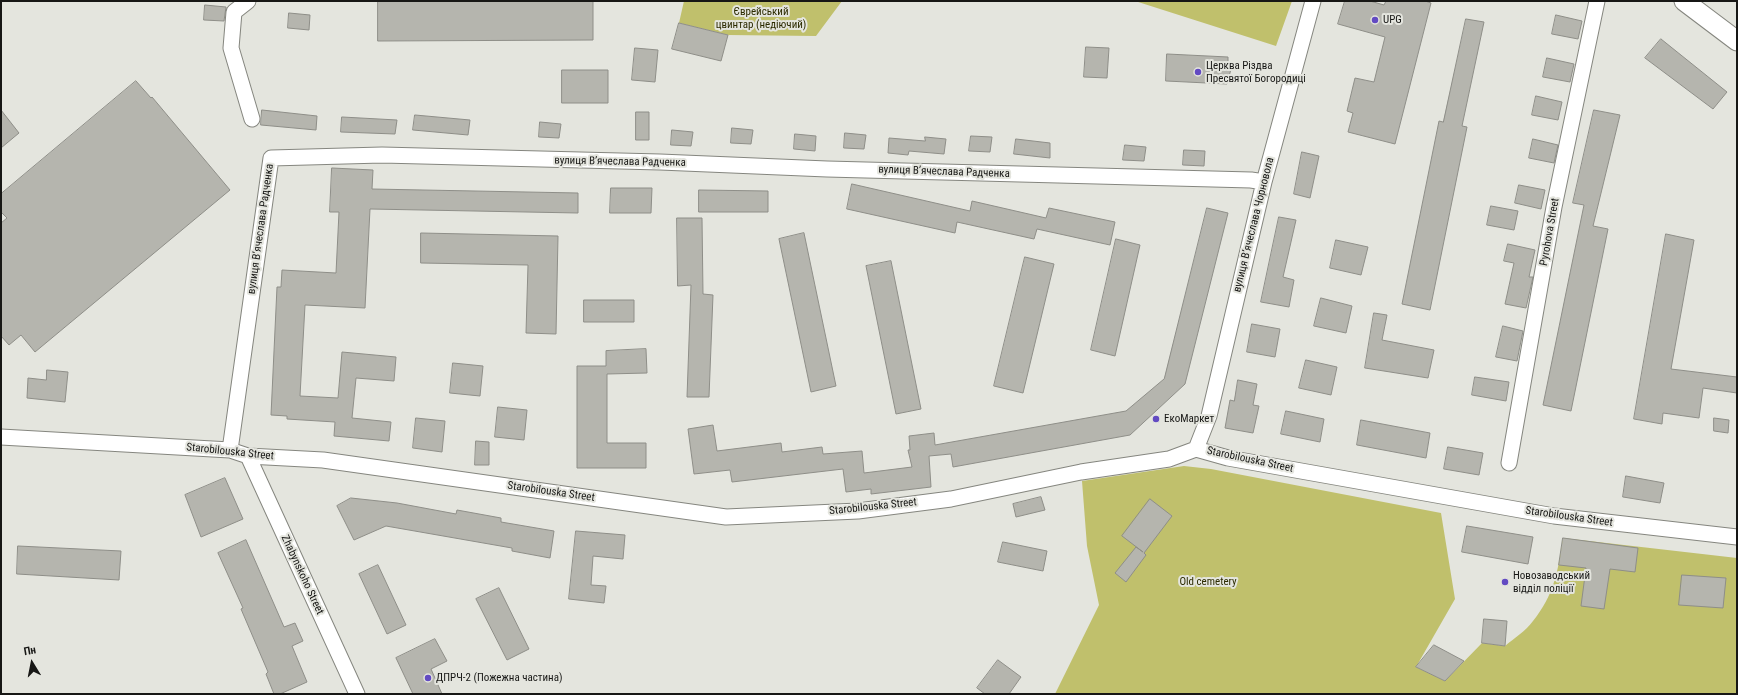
<!DOCTYPE html>
<html>
<head>
<meta charset="utf-8">
<style>
	body { margin:0 }
	#map { position:relative; width:1738px; height:695px; overflow:hidden; background:#e4e5de; font-family:"Roboto Condensed",sans-serif }
	canvas { display:block }
	.frame { position:absolute; inset:0; border:2px solid #171715; pointer-events:none }
	.north { position:absolute; left:12px; top:643px; width:40px; height:40px; -webkit-text-stroke:3px #e4e5de; paint-order:stroke; rotate:350deg; font-size:11px; font-weight:700; line-height:16px; text-align:center; color:#171715 }
	.north::after { content:''; display:block; margin:auto; width:14px; height:18px; background:#171715; clip-path:polygon(50% 0,100% 100%,50% 72%,0 100%) }
</style>
</head>
<body>
<div id="map">
<canvas width="1738" height="695"></canvas>
<div class="frame"></div>
<div class="north">Пн</div>
</div>
<script>
const context = document.querySelector('canvas').getContext('2d');
context.lineJoin = 'round';
function fill(path, color) { context.fillStyle = color; context.fill(path, 'evenodd'); }
function trace(path, color, width, dash) { context.strokeStyle = color; context.lineWidth = width; context.lineCap = dash ? 'butt' : 'round'; context.setLineDash(dash || []); context.stroke(path); }
function drawText(font, color, halo, rows, align = 'center') {
  context.font = font + ' "Roboto Condensed",sans-serif'; context.lineWidth = 4; context.setLineDash([]); context.textBaseline = 'middle'; context.strokeStyle = halo; context.fillStyle = color; for (const [text, x, y, turn = 0] of rows) {
    context.save(); context.translate(x, y); context.rotate((+turn || 0) * Math.PI / 180); context.textAlign = isNaN(turn) ? turn : align; if (halo) context.strokeText(text, 0, 0); context.fillText(text, 0, 0); context.restore();
  }
}
const green = new Path2D(`
	M684 1H842L816 36 728 35 679 23Z
	M1135 1H1292L1276 46Z
	M1184 466 1211 469 1441 513 1455 599 1416 667 1445 681 1482 643 1505 646C1514 638 1526 631 1533 621 1554 595 1558 571 1563 538L1737 558V694H1055L1099 605 1087 546 1082 481Z`);
const building = new Path2D(`
	M378 1H593V40L378 41Z
	M1345 1H1370L1384 5 1386 1H1425L1431 3 1395 144 1348 132 1353 113 1347 111 1355 78 1374 82 1385 37 1338 24Z
	M205 5 226 7 224 21 204 20Z
	M289 13 310 15 309 30 288 28Z
	M1556 15 1582 21 1578 39 1552 34Z
	M1466 19 1484 22 1462 126 1467 127 1430 310 1402 304 1439 121 1443 122Z
	M679 23 728 35 721 61 672 49Z
	M1661 39 1727 92 1713 109 1645 58Z
	M1086 47 1109 48 1107 78 1084 77Z
	M635 48 658 50 655 82 632 80Z
	M1167 54 1228 57V67L1231 69 1227 84 1166 81Z
	M1547 58 1574 64 1570 82 1543 77Z
	M562 70H608V103H562Z
	M136 81 151 98 152 97 230 190 35 352 21 335 9 345 1 336V223L7 218 1 212V194Z
	M1536 96 1562 102 1558 120 1532 115Z
	M1 110 19 133 1 148Z
	M262 110 317 116 316 130 261 125Z
	M1594 110 1620 115 1593 226 1608 229 1571 411 1543 405 1584 205 1573 203Z
	M636 112H649V140H636Z
	M415 115 470 120 468 135 413 130Z
	M342 117 397 120 395 134 341 132Z
	M540 122 561 124 559 138 539 137Z
	M732 128 753 130 751 144 731 143Z
	M672 130 693 132 691 146 671 145Z
	M845 133 866 135 864 149 844 148Z
	M795 134 816 136 815 151 794 149Z
	M971 136 992 137 990 152 969 151Z
	M925 137 946 139 944 154 909 151 908 155 888 153 889 138 925 141Z
	M1016 139 1050 143V158L1014 154Z
	M1533 139 1558 145 1554 163 1529 158Z
	M1125 145 1146 147 1144 161 1123 160Z
	M1184 150 1205 151 1204 166 1183 165Z
	M1302 152 1319 156 1310 198 1294 194Z
	M332 168 373 170 372 189 578 193V213L370 209 365 308 305 305 300 396 338 398 342 352 396 357 394 381 356 378 352 418 391 422 389 441 334 436 335 422 287 419V416L271 415 277 287H281L282 270 336 273 339 212H330Z
	M852 184 970 211 972 201 1046 218 1049 208 1115 222 1110 245 1037 229 1034 239 957 222 955 233 847 209Z
	M1519 185 1545 190 1541 209 1515 203Z
	M611 188H652L651 213H610Z
	M699 190 768 191V212H699Z
	M1491 206 1518 211 1514 230 1487 225Z
	M1207 208 1228 213 1185 384 1130 435 953 467 951 454 929 456 931 487 871 494V489L846 492 843 469 732 482 730 470 694 474 688 429 713 425 717 451 781 443 782 452 822 447 823 454 862 451 864 473 912 467 908 450H910L909 436 934 433 935 445 1126 411 1164 379Z
	M1279 217 1296 220 1283 277 1294 280 1289 307 1261 302Z
	M677 218H702L703 294 713 295 709 397H687L691 285 678 286Z
	M421 233 558 236 556 334 526 333 528 265 421 263Z
	M804 233 836 386 811 392 779 239Z
	M1666 234 1694 240 1671 369 1737 377V393L1703 388 1699 418 1663 413 1662 424 1634 419Z
	M1116 239 1140 245 1115 356 1091 350Z
	M1336 240 1368 247 1361 275 1330 268Z
	M1508 244 1535 250 1529 277H1533L1526 308 1505 304 1514 263 1504 261Z
	M1025 257 1054 264 1023 393 994 386Z
	M891 261 921 409 896 414 866 266Z
	M1321 298 1352 306 1346 333 1314 326Z
	M584 300H634V322H584Z
	M1374 313 1387 315 1382 340 1434 350 1428 378 1365 368Z
	M1252 324 1280 329 1275 357 1247 352Z
	M1503 326 1523 331 1517 361 1496 357Z
	M646 349 647 373 607 374V443H646V468H577V366H606V351Z
	M1306 360 1337 367 1331 395 1299 388Z
	M453 363 483 366 480 396 450 393Z
	M47 370 68 372 65 402 27 398 28 378 46 380Z
	M1475 377 1509 382 1506 401 1472 395Z
	M1238 380 1257 384 1253 405 1259 406 1253 433 1225 428 1230 400 1234 401Z
	M498 407 527 410 524 440 495 437Z
	M1286 411 1324 419 1320 442 1281 434Z
	M416 418 445 421 442 452 413 448Z
	M1714 418 1729 420 1728 433 1714 431Z
	M1361 420 1430 433 1426 458 1357 445Z
	M476 441 489 442V465H475Z
	M1448 447 1483 453 1479 475 1444 469Z
	M1626 476 1664 483 1660 503 1623 497Z
	M225 478 243 519 201 537 185 495Z
	M1041 497 1045 510 1016 517 1013 504Z
	M351 498 397 503 456 514 457 510 501 518V522L554 531 550 558 512 551V548L386 526 354 540 337 506Z
	M1150 499 1172 516 1144 553 1146 555 1126 582 1115 573 1136 547 1143 552 1122 536Z
	M1467 526 1533 537 1528 564 1462 552Z
	M576 531 625 535 623 559 593 556 591 585 606 586 604 603 569 599Z
	M1563 538 1638 548 1635 572 1610 569 1604 609 1581 606 1586 568 1559 565Z
	M246 540 284 627 295 623 303 641 292 646 307 682 280 694H274L266 674 268 672 241 609 243 608 218 553Z
	M1003 542 1047 551 1043 571 998 562Z
	M18 546 121 551 119 580 17 574Z
	M378 565 406 625 387 634 359 574Z
	M1682 575 1726 578 1723 608 1679 605Z
	M499 588 529 649 507 660 476 599Z
	M1484 619 1507 621 1505 646 1482 643Z
	M435 639 447 661 431 669 442 694H413L396 658Z
	M1434 645 1464 661 1445 681 1416 667Z
	M998 660 1021 677 1009 694H985L977 688Z`);
const minor = new Path2D(`
	M248 1 234 12 231 48 252 119
	M1 437 230 450 248 456 323 460 726 517 858 511 951 499 1081 472 1169 459 1196 449 1228 458 1554 516 1737 537
	M1196 449 1209 416 1264 182 1313 1
	M230 450 271 158 382 155 660 162 827 169 1251 180 1264 182
	M248 456 357 694
	M1509 463 1554 207 1597 1`);
const major = new Path2D(`
	M1684 1 1737 41`);
const markers = [
	[1375,20,4,"#624ac2"],
	[1198,72,4,"#624ac2"],
	[1156,419,4,"#624ac2"],
	[1505,582,4,"#624ac2"],
	[428,678,4,"#624ac2"]
];
const parkNames = [
	["Єврейський",761,12],
	["цвинтар (недіючий)",761,25],
	["Old cemetery",1208,582]
];
const poiNames = [
	["UPG",1383,20],
	["Церква Різдва",1206,66],
	["Пресвятої Богородиці",1206,79],
	["ЕкоМаркет",1164,419],
	["Новозаводський",1513,576],
	["відділ поліції",1513,589],
	["ДПРЧ-2 (Пожежна частина)",436,678]
];
const streetNames = [
	["вулиця Вʼячеслава Радченка",620,162,1],
	["вулиця Вʼячеслава Радченка",944,172,2],
	["вулиця Вʼячеслава Чорновола",1254,225,-76],
	["вулиця Вʼячеслава Радченка",261,229,-82],
	["Pyrohova Street",1550,232,-80],
	["Starobilouska Street",230,452,6],
	["Starobilouska Street",1250,460,12],
	["Starobilouska Street",551,492,8],
	["Starobilouska Street",873,507,-6],
	["Starobilouska Street",1569,517,8],
	["Zhabynskoho Street",302,575,65]
];
fill(green, '#c0c06c');
fill(building, '#b5b5ae');
trace(building, '#8e8e88', 1);
trace(minor, '#85867f', 17);
trace(major, '#85867f', 21);
trace(minor, '#fff', 15);
trace(major, '#fff', 19);
for (const [x, y, r, color] of markers) { const dot = new Path2D(); dot.arc(x, y, r, 0, 2 * Math.PI); context.fillStyle = color; context.fill(dot); trace(dot, '#e4e5de', 1.5); }
drawText('11px', '#2c2b00', '#e4e5de', parkNames);
drawText('11px', '#171715', '#e4e5de', poiNames, 'left');
drawText('11px', '#171715', '#e4e5de', streetNames);
</script>
</body>
</html>
